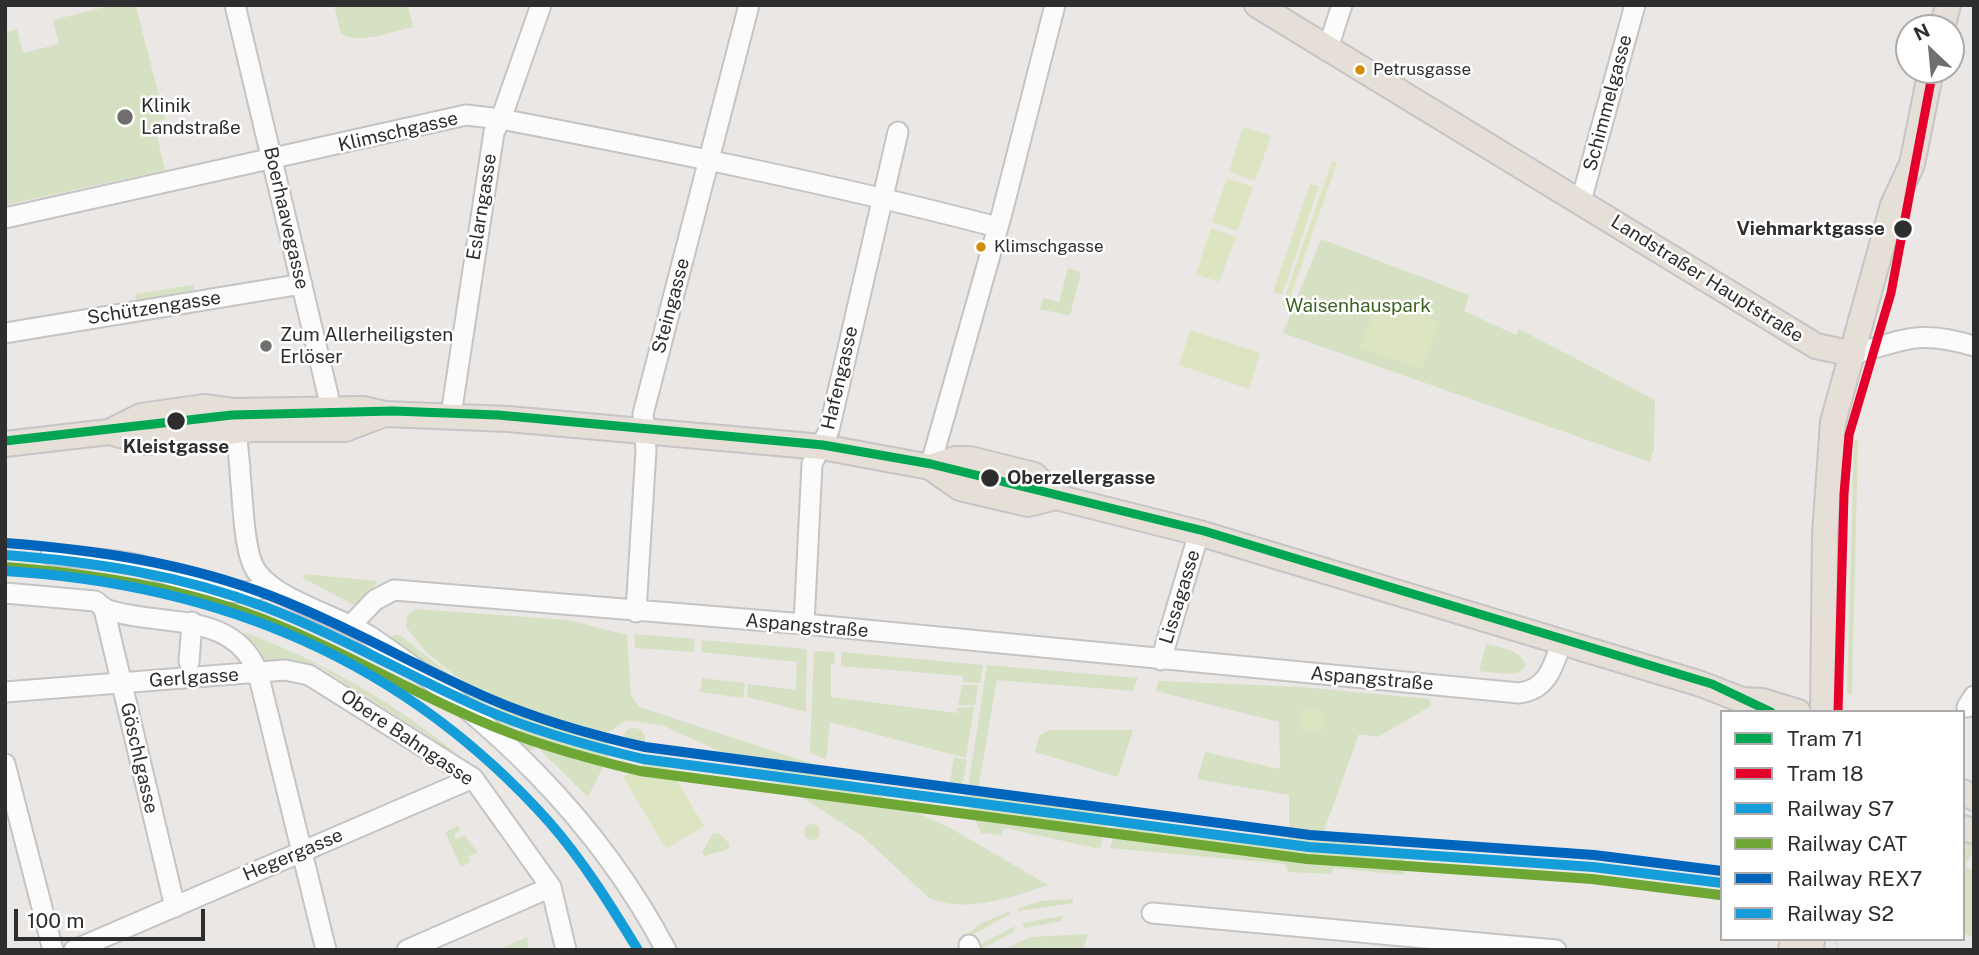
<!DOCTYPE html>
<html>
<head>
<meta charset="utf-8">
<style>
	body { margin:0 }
	#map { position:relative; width:1979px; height:955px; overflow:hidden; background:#eae7e5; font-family:"Public Sans",sans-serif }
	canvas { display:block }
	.frame { position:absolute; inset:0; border:7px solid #2e2e2e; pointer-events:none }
	.legend { position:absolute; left:1720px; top:710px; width:245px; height:231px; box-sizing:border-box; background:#fff; border:2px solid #ababab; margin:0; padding:9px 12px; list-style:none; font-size:21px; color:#2e2e2e }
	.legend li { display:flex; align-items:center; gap:14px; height:35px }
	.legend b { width:35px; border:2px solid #ababab }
	.north { position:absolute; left:1895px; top:14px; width:70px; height:70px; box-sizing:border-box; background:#fff; border:2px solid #ababab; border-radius:50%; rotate:334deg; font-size:19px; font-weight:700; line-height:28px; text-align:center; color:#2e2e2e }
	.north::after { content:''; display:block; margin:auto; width:24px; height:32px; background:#706f6e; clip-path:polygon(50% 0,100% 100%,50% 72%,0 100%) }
	.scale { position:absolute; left:14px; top:909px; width:191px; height:32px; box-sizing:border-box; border:4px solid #2e2e2e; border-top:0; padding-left:9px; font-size:21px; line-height:24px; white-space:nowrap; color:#2e2e2e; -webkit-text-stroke:5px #fff; paint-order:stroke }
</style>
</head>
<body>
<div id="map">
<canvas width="1979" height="955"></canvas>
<div class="frame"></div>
<ul class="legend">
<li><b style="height:9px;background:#00a651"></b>Tram 71</li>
<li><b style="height:9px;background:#e4002b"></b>Tram 18</li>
<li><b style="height:9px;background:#159dd9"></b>Railway S7</li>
<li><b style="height:9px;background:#6fa735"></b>Railway CAT</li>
<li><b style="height:9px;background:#0065bd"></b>Railway REX7</li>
<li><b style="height:9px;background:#159dd9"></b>Railway S2</li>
</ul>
<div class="north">N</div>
<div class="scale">100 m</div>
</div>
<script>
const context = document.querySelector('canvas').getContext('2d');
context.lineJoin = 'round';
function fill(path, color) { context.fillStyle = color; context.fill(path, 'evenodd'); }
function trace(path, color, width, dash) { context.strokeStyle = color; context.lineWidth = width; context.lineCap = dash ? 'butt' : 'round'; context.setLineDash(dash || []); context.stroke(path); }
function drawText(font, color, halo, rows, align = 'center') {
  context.font = font + ' "Public Sans",sans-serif'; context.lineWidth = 5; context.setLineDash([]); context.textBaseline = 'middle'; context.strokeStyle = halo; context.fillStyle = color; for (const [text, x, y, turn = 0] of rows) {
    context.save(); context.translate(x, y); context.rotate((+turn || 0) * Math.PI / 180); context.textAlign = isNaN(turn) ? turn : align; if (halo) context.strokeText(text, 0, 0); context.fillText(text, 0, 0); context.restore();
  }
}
const green = new Path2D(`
	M113 5H141L136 7 165 119 154 123 165 170 5 205V32L17 29 23 53 59 44 53 20Z
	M334 5H408L413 27C393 31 361 45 341 34Z
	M1321 239 1469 295 1464 311 1516 335 1519 329 1655 400 1654 449 1650 462 1283 333Z
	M1068 268 1081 272 1070 316 1040 309 1043 298 1059 302Z
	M193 285 195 290 136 300 135 294Z
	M1854 440H1858L1852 694H1847Z
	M303 574 377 581 373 589 354 605 303 578Z
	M415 609 568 620 627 635 631 695 639 707 810 763 952 829 1048 885C1011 897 967 914 929 898L862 836 758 769 664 726 627 720 602 736 612 749 588 797 507 717 426 652 406 627 407 616Z
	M245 632C335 667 414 714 486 779L481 783 437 749 433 739 315 664 312 667 262 664 254 644 243 637Z
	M634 634 695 639 694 652 635 648Z
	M394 635H400L499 714 535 748 527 752 524 745 489 714 486 715 481 707 428 665 425 666 389 639Z
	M702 640 807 649 806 712 747 697 748 684 796 690 797 662 701 652Z
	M1486 644C1501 648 1521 649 1526 666L1520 672 1508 674 1479 671Z
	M814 651 835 652V663L831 664V697L956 713 957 708 974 707 966 758 830 722 826 759 810 753Z
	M841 652 983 665 980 683 963 682V676L841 666Z
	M987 665 1138 678 1133 691 997 680 978 789 968 788Z
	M702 678 745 683 743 698 700 692Z
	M1158 681 1302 687 1430 699 1431 706 1378 737 1359 734 1321 839 1405 850 1404 875 1333 868 1332 874 1288 872 1285 864 1110 848 1116 826 1285 840 1289 836V795L1197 779 1205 752 1280 769 1279 722 1156 691Z
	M962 685H978L975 705H958Z
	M623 739a11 11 0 1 1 22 0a11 11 0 1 1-22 0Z
	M1049 730H1133L1118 777 1035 752 1039 736Z
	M954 757 967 760 962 787 950 783Z
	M967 789 1111 809 1100 849 1004 828 1001 835 981 833 965 796Z
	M804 832a8 8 0 1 1 16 0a8 8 0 1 1-16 0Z
	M458 826 460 830 455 834V839L465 836 478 853 468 856 471 862 461 867 445 832Z
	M713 833 719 834 729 843V849L704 856 702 852Z
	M1963 838 1974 841V849L1965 866 1974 872V937L1963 934Z
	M1073 899V903L1018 911 1017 909 1040 901Z
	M1009 911 1010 914 970 936 968 934 980 924Z
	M1063 916 1062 921 1025 928 1022 923Z
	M1015 926V931L982 949 978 946Z
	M1088 934 1083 950H1002L1031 937Z
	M527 937 529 950H498Z`);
const pitch = new Path2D(`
	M1243 127 1271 136 1255 181 1229 172Z
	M1332 161 1337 163 1287 307 1282 305Z
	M1227 178 1253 187 1237 231 1212 222Z
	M1310 184 1319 186 1282 295 1273 292Z
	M1211 228 1236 237 1219 282 1196 274Z
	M1379 300 1440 323 1421 369 1360 348Z
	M1190 330 1260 353 1249 389 1179 365Z
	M1301 710 1324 711V730H1301Z
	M661 754 704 826 666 849 623 777Z
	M1013 806 1009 823 999 822 996 808Z`);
const minor = new Path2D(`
	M235 5 328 395 329 408 323 422
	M1327 51 1342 5
	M1581 201 1635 5
	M5 218 466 115 501 119C667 151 833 184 997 227
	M5 333 302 284
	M1853 354C1906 340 1918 329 1974 346
	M451 415 494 132 501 119 541 5
	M235 419 240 469
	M930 467 1002 213 1055 5
	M240 473C243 497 243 554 257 572 279 602 338 615 371 637 492 719 597 819 666 950
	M51 555C79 558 110 558 138 565 181 575 224 606 268 586
	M5 593 95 601C100 604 103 608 108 610 160 627 234 610 258 673L326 950
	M104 609 175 907
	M636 612 646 450 643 414 749 5
	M352 624 375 600 394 590 804 624 1519 693C1547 690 1553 667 1561 644
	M804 624 812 464 829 430 898 132
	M1161 660 1199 533
	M189 662 192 622
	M5 692 285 670 309 675 473 778 551 887 566 950
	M1967 707 1974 696
	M5 764 53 950
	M1152 913 1556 950
	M969 945 971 950
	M74 950 473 778
	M407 950 551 887`);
const major = new Path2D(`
	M1257 5 1816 346 1853 354
	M1942 28 1948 5
	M109 432 147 442 252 429H345L385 414
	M5 444 109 432 141 416 204 407 234 411 363 409 385 414 508 419 822 447 930 467 955 459H970L1034 475 1056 497
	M930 467 960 488 1003 498 1028 504 1056 497 1199 533 1701 684 1742 700 1756 712
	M1742 700 1762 701 1798 712
	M1823 712 1825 534 1833 422 1893 205 1912 164 1931 70
	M1963 792 1974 798
	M1963 828 1974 831
	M1791 950 1793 939
	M1811 950 1812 939`);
const tram = new Path2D(`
	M1832 712V705
	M1836 939 1838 950`);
const rail1 = new Path2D(`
	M5 555C94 562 181 575 265 607 339 635 408 676 481 708 533 731 588 746 643 759L1309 847 1593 867 1722 883`);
const rail2 = new Path2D(`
	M5 567C92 574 179 587 260 618 335 647 404 688 478 720 530 743 585 758 640 771L1307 859 1592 879 1720 895`);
const rail3 = new Path2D(`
	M6 543C96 550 186 563 271 596 346 625 415 666 488 698 539 720 591 735 645 747L1310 835 1594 855 1722 871`);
const rail4 = new Path2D(`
	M5 571C220 584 405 660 550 823 584 862 611 906 638 950`);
const tram1 = new Path2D(`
	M5 441 232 415 393 411 498 415 823 445 931 464 1204 531 1712 684 1771 712`);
const tram2 = new Path2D(`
	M1838 712 1844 494 1849 435 1891 293 1933 70`);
const markers = [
	[1360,70,6,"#cf8e09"],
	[125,117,9,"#706f6e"],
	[1903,229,10,"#2e2e2e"],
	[981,247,6,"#cf8e09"],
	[266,346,7,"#706f6e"],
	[176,421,10,"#2e2e2e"],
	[990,478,10,"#2e2e2e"]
];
const busNames = [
	["Petrusgasse",1373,70],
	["Klimschgasse",994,247]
];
const streetNames = [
	["Schimmelgasse",1608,103,-75],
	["Klimschgasse",398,132,-13],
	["Eslarngasse",482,207,-81],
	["Boerhaavegasse",286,218,77],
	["Landstraßer Hauptstraße",1707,279,32],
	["Steingasse",671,306,-75],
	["Schützengasse",154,308,-9],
	["Hafengasse",840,378,-77],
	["Lissagasse",1180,597,-73],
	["Aspangstraße",807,626,5],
	["Gerlgasse",194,678,-4],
	["Aspangstraße",1372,679,5],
	["Obere Bahngasse",407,738,34],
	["Göschlgasse",139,758,77],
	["Hegergasse",293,855,-23]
];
const poiNames = [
	["Klinik",141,106],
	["Landstraße",141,128],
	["Zum Allerheiligsten",280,335],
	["Erlöser",280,357]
];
const stopNames = [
	["Viehmarktgasse",1885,229],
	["Kleistgasse",176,447,"center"],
	["Oberzellergasse",1007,478,"left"]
];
const parkNames = [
	["Waisenhauspark",1358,306]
];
fill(green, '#d5e1c2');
fill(pitch, '#dde4c1');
trace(minor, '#c5c4c5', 23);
trace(major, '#c6c4c4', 28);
trace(minor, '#fcfbfb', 19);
trace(major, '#e6dfd7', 24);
trace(tram, '#dfdfe0', 2);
trace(rail1, '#159dd9', 10);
trace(rail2, '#6fa735', 10);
trace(rail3, '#0065bd', 10);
trace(rail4, '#159dd9', 10);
trace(tram1, '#00a651', 9);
trace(tram2, '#e4002b', 9);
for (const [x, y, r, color] of markers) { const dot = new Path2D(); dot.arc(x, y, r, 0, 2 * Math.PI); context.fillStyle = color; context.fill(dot); trace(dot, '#fff', 2.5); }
drawText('17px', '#2e2e2e', '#fff', busNames, 'left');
drawText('19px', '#2e2e2e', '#fff', streetNames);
drawText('19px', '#2e2e2e', '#fff', poiNames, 'left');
drawText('bold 19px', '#2e2e2e', '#fff', stopNames, 'right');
drawText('19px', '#3e6425', '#fff', parkNames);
</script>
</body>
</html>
